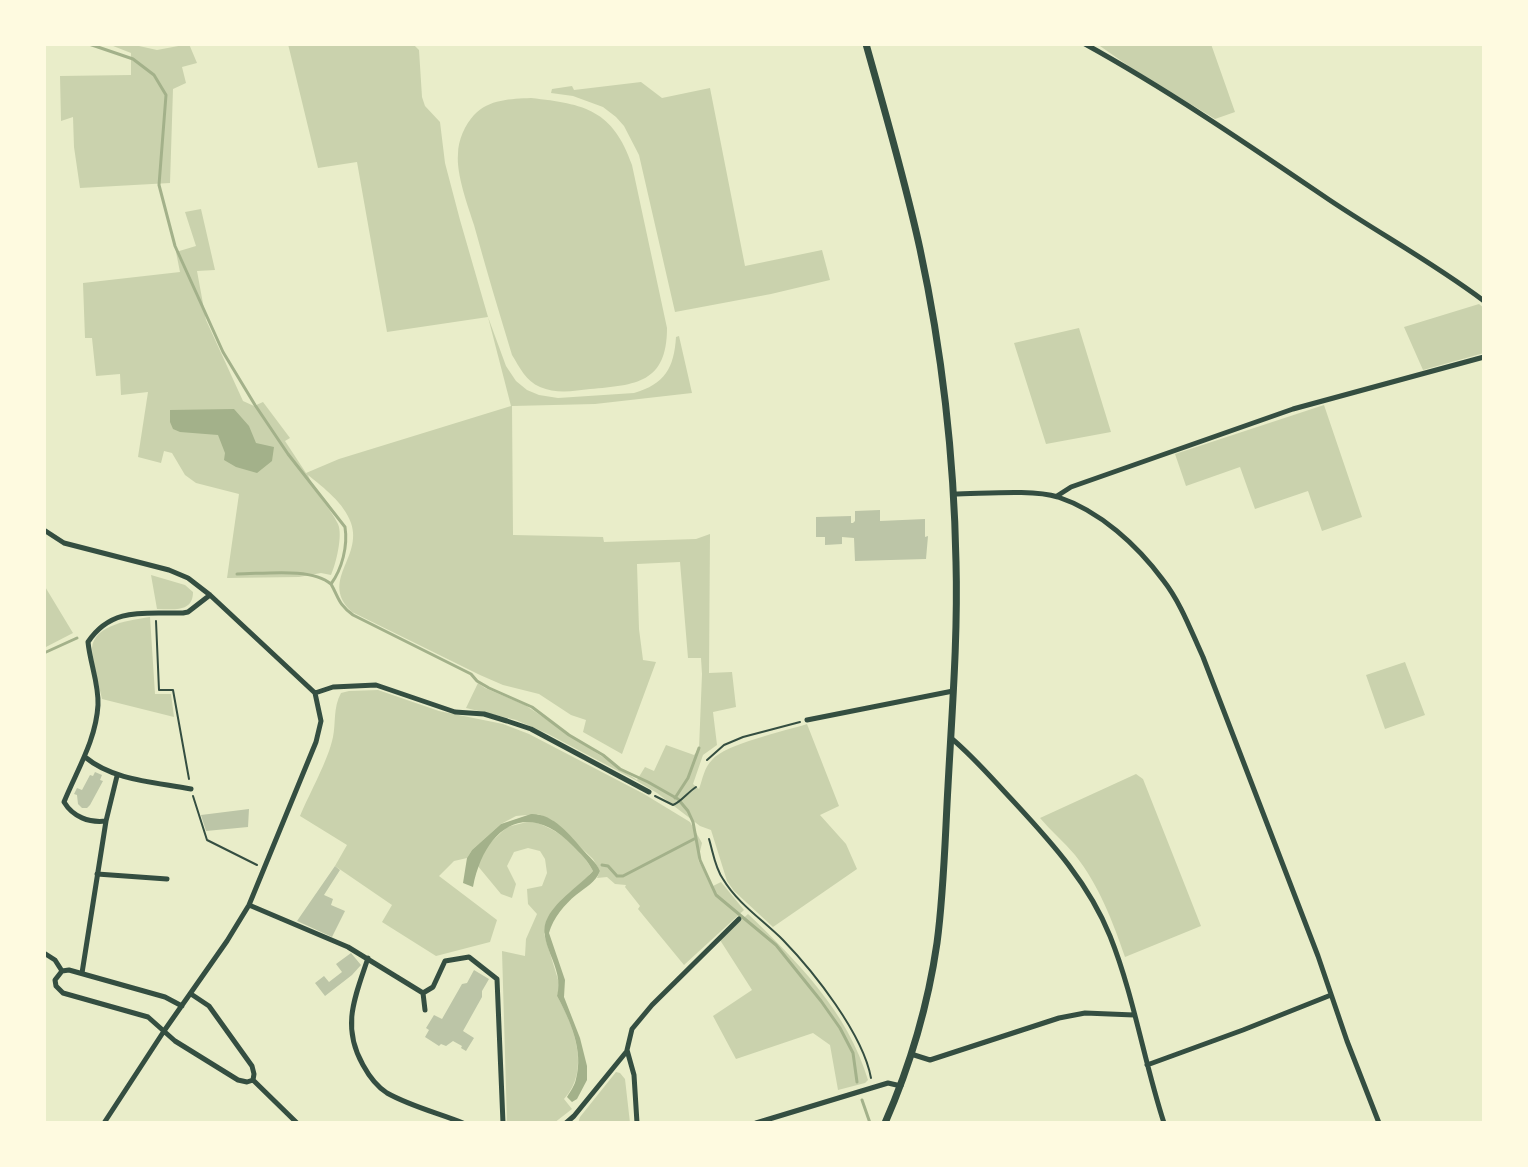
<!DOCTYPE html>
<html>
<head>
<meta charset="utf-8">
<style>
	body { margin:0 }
	#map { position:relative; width:1528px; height:1167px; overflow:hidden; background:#e9edc9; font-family:"Space Grotesk",sans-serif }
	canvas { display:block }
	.frame { position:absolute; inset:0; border:46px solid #fefae0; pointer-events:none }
</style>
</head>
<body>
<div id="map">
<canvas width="1528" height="1167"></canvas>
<div class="frame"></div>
</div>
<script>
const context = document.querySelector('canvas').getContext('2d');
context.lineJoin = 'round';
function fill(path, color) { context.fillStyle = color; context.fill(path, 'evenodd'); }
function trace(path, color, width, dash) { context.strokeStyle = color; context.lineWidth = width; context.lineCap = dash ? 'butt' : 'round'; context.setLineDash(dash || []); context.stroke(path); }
const green = new Path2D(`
	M108 44H130L157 50 189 44 197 63 182 67 186 83 173 89 170 183 80 188 74 147 73 117 61 121 60 76 131 75V53Z
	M288 44H413L419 50 422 97 425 106 440 122 445 163 460 220 488 317 506 366 516 381 527 390 539 395 558 398 634 393C665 384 674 368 676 337L679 336 692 393 595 404 512 406 513 535 603 537 604 542 696 539 710 534 709 673 732 672 736 707 713 712 717 745 703 755 693 784 699 789C703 778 704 768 712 760 725 744 785 731 807 724L839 806 820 815 846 844 857 869 773 927 734 891 727 881 711 830 700 826 657 793 637 781 548 734 516 720 466 708 478 683 485 688 525 705 637 780 645 767 654 771 666 745 694 755 699 749 702 674 701 658H688L680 562 637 564 639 629 643 660 656 662 622 754 583 732 586 720 571 715 539 694 503 685 480 675 352 612C319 581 363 558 351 523 344 503 324 488 308 475 314 493 330 507 338 524 343 535 336 564 331 575L321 573 299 577 227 578 239 494 196 483 185 475 172 453 164 451 161 463 138 457 148 392 121 395 120 374 96 376 92 338H85L83 283 180 272 176 252 196 246 185 212 201 209 215 270 197 271 206 320 243 401 254 406 263 402 290 438 285 441 306 473 339 459 511 406 488 317 387 332 357 162 318 168Z
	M1106 44H1211L1235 112 1215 119 1130 67 1100 46Z
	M641 82 662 98 710 88 745 266 822 250 830 280 771 294 675 312 639 155 624 126 616 117 603 107 573 96 551 93 552 89 572 86 574 90Z
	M531 98C585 104 613 110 632 165L667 328C667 383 636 385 590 389 574 391 556 394 540 387 526 381 520 368 512 355 499 312 486 269 474 225 468 206 456 174 458 154 458 140 465 125 474 115 489 99 511 99 531 98Z
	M1479 304 1484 308V353L1423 370 1404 327Z
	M1079 328 1111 432 1046 444 1014 343Z
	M1324 405 1362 517 1322 531 1308 491 1255 509 1240 467 1186 486 1175 454Z
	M151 575 185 585 193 592C193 613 173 609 157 609Z
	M44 585 73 633 44 648Z
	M150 617 155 694H171L174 717 102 699C99 685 92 661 92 648 94 624 132 620 150 617Z
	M1405 662 1425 715 1385 729 1366 675Z
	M378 690 439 711 503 724 529 734 644 794 690 822 702 843 698 860 713 886 721 882 744 910 684 965 638 909 640 906 625 887 626 885 615 884 607 877 597 878 600 871 593 859 552 820 538 814 516 816 501 824 472 850 467 858 454 861 439 876 497 920 490 942 436 956 382 922 392 905 335 866 347 845 300 816C310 792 328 761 333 737 336 722 333 708 341 693L349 691Z
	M1136 774 1143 779 1201 926 1125 957C1113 922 1099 885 1075 855 1064 842 1051 831 1040 818Z
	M531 821C557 828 580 847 593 871L575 889 544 934 560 986 557 996C574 1026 591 1070 564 1099L572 1109 554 1123H507L502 951 525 956 526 939 537 914 528 904 527 889 542 886 547 873 545 859 540 851 528 848 514 852 507 866 516 884 512 898 501 894 477 865 487 846 507 827Z
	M748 914C797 961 848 1012 868 1080L865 1083 838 1090 830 1045 813 1033 736 1059 713 1016 752 990 720 940Z
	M616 1072 620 1073 625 1079 630 1123H578L580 1117Z`);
const water = new Path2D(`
	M234 409 249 426 256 443 274 447 272 461 257 473 236 467 224 460 225 453 218 435 180 432 173 429 170 422V410Z
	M531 814C553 813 570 835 584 851 590 858 596 862 600 871 595 883 586 887 576 895 565 904 553 918 549 933L565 980 564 997 580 1038 587 1066V1080L577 1099 572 1102 567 1097C570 1092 575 1085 576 1079 584 1051 570 1020 557 996 566 967 534 941 548 917 557 900 580 885 593 871 588 861 581 854 573 846 526 797 484 829 473 887L463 883 467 858 472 850 501 824Z`);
const stream = new Path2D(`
	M89 44 133 59 154 75 166 95 159 185 175 246 223 352 255 405 288 454 345 527C348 546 342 569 331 584
	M237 574C263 574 311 567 331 584
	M331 584C339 598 338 604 353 615L471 674 477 681 489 688 532 707 569 735 603 755 620 769 648 782 678 799 688 811 693 822 700 860 716 895 776 945 821 1001 840 1028 853 1053 857 1082
	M44 653 77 638
	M675 798 688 778 699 748
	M602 865 608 866 617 876H623L696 838
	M862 1100 870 1123`);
const building = new Path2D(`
	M880 510V521L925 519V537L928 536 926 559 855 561 854 538 842 537V544L825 545V537H816V517L851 516V523H853L855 521V511Z
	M95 772 102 775 100 780 103 781 90 805 87 808H82L78 804 77 795 74 794 77 788 82 790 90 775 93 776Z
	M249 809 248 827 206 831 201 815Z
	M335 866 340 870 324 895 333 899 331 905 345 911 332 937 297 921Z
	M351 953 361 965 352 975 325 996 315 983 324 976 329 982 342 972 336 964Z
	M474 970 489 979 482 991V997L463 1031 474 1038 466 1051 461 1048 462 1046 453 1041 446 1046 441 1044 439 1046 425 1037 429 1030 426 1028 434 1015 442 1019 462 984 467 983Z`);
const path = new Path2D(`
	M156 621 159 690H173L189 779
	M707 760 724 745 743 737 800 722
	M193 796 207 840 257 865
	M655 796 673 805C681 802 687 793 696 787
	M709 839C713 852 715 868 723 879 738 904 763 920 783 940 814 972 863 1034 871 1078`);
const minor = new Path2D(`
	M1085 44C1170 91 1250 146 1331 201 1382 235 1435 264 1484 301
	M953 494C982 494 1032 489 1058 497 1100 511 1137 545 1163 580 1181 603 1191 631 1203 657L1318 956 1347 1041 1379 1123
	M1057 496 1071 487 1293 409 1484 357
	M44 530 64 543 169 570 188 578 210 595 315 693 321 721 316 742 249 905 227 941 164 1031 104 1123
	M315 693 333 687 376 685 455 712 484 714 507 721 531 729 649 792
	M807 720 953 691
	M951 738C975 758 994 781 1015 803 1053 844 1089 884 1110 936 1134 996 1144 1062 1164 1123
	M85 757C114 781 155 782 191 789
	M117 776 106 821C89 823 73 817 64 802 77 770 96 740 98 705 99 684 90 663 88 642 112 606 146 614 183 613L188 612 210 595
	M97 874 167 879
	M249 905 348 947 423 993
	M44 953 55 960 62 971
	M368 958C355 997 341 1026 363 1065 369 1076 376 1086 387 1093 410 1106 438 1113 463 1123
	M82 973 106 821
	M423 993 433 987 445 961 469 957 497 979 503 1123
	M423 993 425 1010
	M191 994 209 1006 252 1066 254 1074 253 1080
	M182 1006 165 997 69 970 62 971 55 980 56 986 63 993 148 1017 175 1041 238 1080 247 1082 253 1080 297 1123
	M911 1054 930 1060 1059 1018 1085 1013 1134 1015
	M1147 1065 1243 1030 1331 995
	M566 1123 574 1116 627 1051
	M637 1123 634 1075 627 1050 632 1029 652 1005 739 919
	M756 1123 888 1083 901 1086`);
const secondary = new Path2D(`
	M866 44C885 112 905 180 920 249 942 351 954 457 956 562 958 636 952 711 948 786 945 838 944 891 937 943 928 1005 910 1066 885 1123`);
fill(green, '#cad2ad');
fill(water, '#a3b18a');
trace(stream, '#a3b18a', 3);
fill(building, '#bcc5a7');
trace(path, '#344e41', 2);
trace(minor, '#344e41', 5);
trace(secondary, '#344e41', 7);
</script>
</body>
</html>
